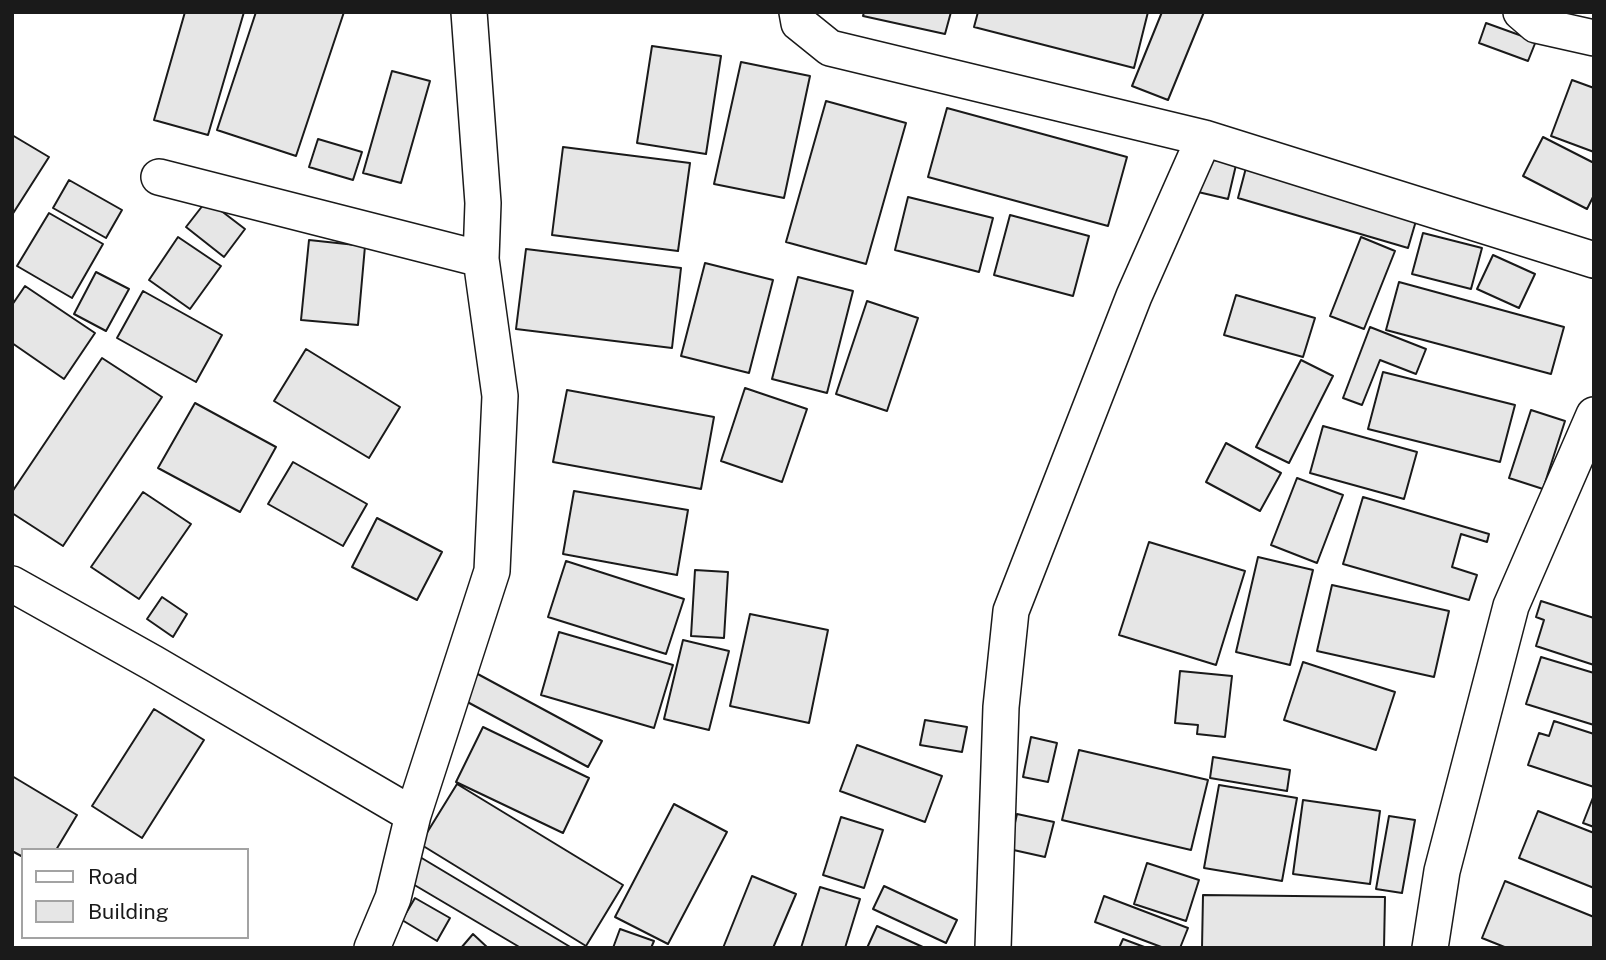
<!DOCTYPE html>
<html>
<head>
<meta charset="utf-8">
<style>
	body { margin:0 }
	#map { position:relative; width:1606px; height:960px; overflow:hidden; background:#fff; font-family:"Public Sans",sans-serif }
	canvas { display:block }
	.frame { position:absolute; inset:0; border:14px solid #1a1a1a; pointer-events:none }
	.legend { position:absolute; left:21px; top:848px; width:228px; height:91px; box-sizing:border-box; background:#fff; border:2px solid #a3a3a3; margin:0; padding:9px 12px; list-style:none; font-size:21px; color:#1a1a1a }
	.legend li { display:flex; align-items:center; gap:14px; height:35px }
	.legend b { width:35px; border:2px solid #a3a3a3 }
</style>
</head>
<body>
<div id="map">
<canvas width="1606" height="960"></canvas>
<div class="frame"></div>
<ul class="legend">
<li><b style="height:9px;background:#fff"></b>Road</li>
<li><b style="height:19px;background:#e6e6e6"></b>Building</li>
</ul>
</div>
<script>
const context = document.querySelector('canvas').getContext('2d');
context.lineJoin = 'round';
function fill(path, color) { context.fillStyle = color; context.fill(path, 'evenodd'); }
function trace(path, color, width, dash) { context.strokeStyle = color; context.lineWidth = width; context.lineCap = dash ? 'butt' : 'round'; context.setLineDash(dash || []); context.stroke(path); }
const building = new Path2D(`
	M185 12H244L208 135 154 120Z
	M256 12H344L296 156 217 130Z
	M864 12H951L945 34 863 16Z
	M978 12H1148L1134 68 974 27Z
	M1162 12H1204L1168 100 1132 86Z
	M1486 23 1536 41 1528 61 1479 43Z
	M652 46 721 56 706 154 637 143Z
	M741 62 810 76 784 198 714 184Z
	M392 71 430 81 401 183 363 173Z
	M1572 80 1594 88V152L1551 136Z
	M826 101 906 123 866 264 786 242Z
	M947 108 1127 157 1108 226 928 177Z
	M12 135 49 157 12 215Z
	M1543 137 1594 163V195L1587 209 1523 176Z
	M318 139 362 152 353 180 309 167Z
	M563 147 690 163 678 251 552 235Z
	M1206 158 1236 165 1228 199 1198 192Z
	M1247 164 1418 214 1408 248 1238 198Z
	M69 180 122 210 106 238 53 208Z
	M908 197 993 218 979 272 895 250Z
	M207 200 245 229 224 257 186 227Z
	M49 213 103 244 72 298 17 266Z
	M1010 215 1089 236 1073 296 994 275Z
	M1423 233 1482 248 1471 289 1412 274Z
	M178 237 221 266 190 309 149 280Z
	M1361 237 1395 251 1364 329 1330 316Z
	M309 240 365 246 358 325 301 320Z
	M526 249 681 268 672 348 516 329Z
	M1493 255 1535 274 1519 308 1477 289Z
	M705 263 773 280 749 373 681 356Z
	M96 272 129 289 106 331 74 314Z
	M798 277 853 291 827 393 772 379Z
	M1399 282 1564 327 1551 374 1386 330Z
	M25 286 95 333 64 379 12 343V305Z
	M143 291 222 335 196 382 117 338Z
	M1236 295 1315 318 1303 357 1224 335Z
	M867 301 918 318 887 411 836 394Z
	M1370 327 1426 349 1416 374 1380 360 1362 405 1343 398Z
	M306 349 400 407 369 458 274 401Z
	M102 358 162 397 63 546 12 513V492Z
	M1301 360 1333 376 1289 463 1256 447Z
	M1383 372 1515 405 1500 462 1368 429Z
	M745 388 807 409 782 482 721 461Z
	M567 390 714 417 701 489 553 462Z
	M195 403 276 447 240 512 158 468Z
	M1531 410 1565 421 1543 489 1509 478Z
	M1323 426 1417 452 1404 499 1310 473Z
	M1226 443 1281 473 1260 511 1206 482Z
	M293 462 367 504 343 546 268 504Z
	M1297 478 1343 495 1317 563 1271 545Z
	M574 491 688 510 677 575 563 554Z
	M143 492 191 524 139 599 91 567Z
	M1363 497 1489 534 1487 542 1461 534 1452 567 1477 575 1469 600 1343 564Z
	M377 518 442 552 417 600 352 567Z
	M1149 542 1245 571 1216 665 1119 635Z
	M1258 557 1313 570 1290 665 1236 652Z
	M566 561 684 599 666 654 548 617Z
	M695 570 728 572 724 638 691 636Z
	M1332 585 1449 611 1434 677 1317 651Z
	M162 597 187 614 173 637 147 619Z
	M1541 601 1594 618V665L1536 646 1544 620 1536 617Z
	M750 614 828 630 809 723 730 706Z
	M559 632 673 665 654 728 541 695Z
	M683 640 729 651 709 730 664 719Z
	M1541 657 1594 673V725L1526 704Z
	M1303 662 1395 692 1376 750 1284 720Z
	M1180 671 1232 676 1225 737 1197 734 1198 725 1175 723Z
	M474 672 602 741 588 767 460 698Z
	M154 709 204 740 142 838 92 806Z
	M925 720 967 727 962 752 920 745Z
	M1554 721 1594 734V787L1528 765 1539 733 1549 736Z
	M483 727 589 778 563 833 456 782Z
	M1031 737 1057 743 1048 782 1023 777Z
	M857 745 942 776 925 822 840 791Z
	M1079 750 1208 780 1191 850 1062 820Z
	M1213 757 1290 770 1287 791 1210 778Z
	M12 776 77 815 56 850H23V857L12 851Z
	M457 784 623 885 586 946 420 844Z
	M1219 785 1297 798 1282 881 1204 868Z
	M1594 795V827L1583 823Z
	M1303 800 1380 811 1370 884 1293 874Z
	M674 804 727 832 668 944 615 917Z
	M1538 811 1594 833V888L1519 858Z
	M1017 814 1054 822 1045 857 1009 849Z
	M1389 816 1415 820 1402 893 1376 889Z
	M841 817 883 830 864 888 823 875Z
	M420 857 572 948H521L406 880Z
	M1147 863 1199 880 1186 921 1134 904Z
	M752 876 796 894 773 948H723Z
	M1505 881 1594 917V948H1507L1482 938Z
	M884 886 957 920 946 943 873 909Z
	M820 887 860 899 845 948H801Z
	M1203 895 1385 897 1384 948H1202Z
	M1104 896 1188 928 1180 948H1164L1095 922Z
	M415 898 450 918 437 941 402 920Z
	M877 926 925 948H867Z
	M620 929 654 941 651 948H613Z
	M473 934 488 948H461Z
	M1123 939 1147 948H1119Z`);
const minor = new Path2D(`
	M797 12 799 23 830 48 1204 138 1594 260
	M1521 12 1536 25 1594 38
	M159 177 481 259
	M12 584 153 663 413 815
	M372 948 393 898 413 815 492 571 500 396 481 259 483 203 469 12
	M993 948 1001 707 1011 611 1134 296 1204 138
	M1430 948 1442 871 1511 606 1594 415`);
fill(building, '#e6e6e6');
trace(building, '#1a1a1a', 2);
trace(minor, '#1a1a1a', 38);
trace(minor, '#fff', 35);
</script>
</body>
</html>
